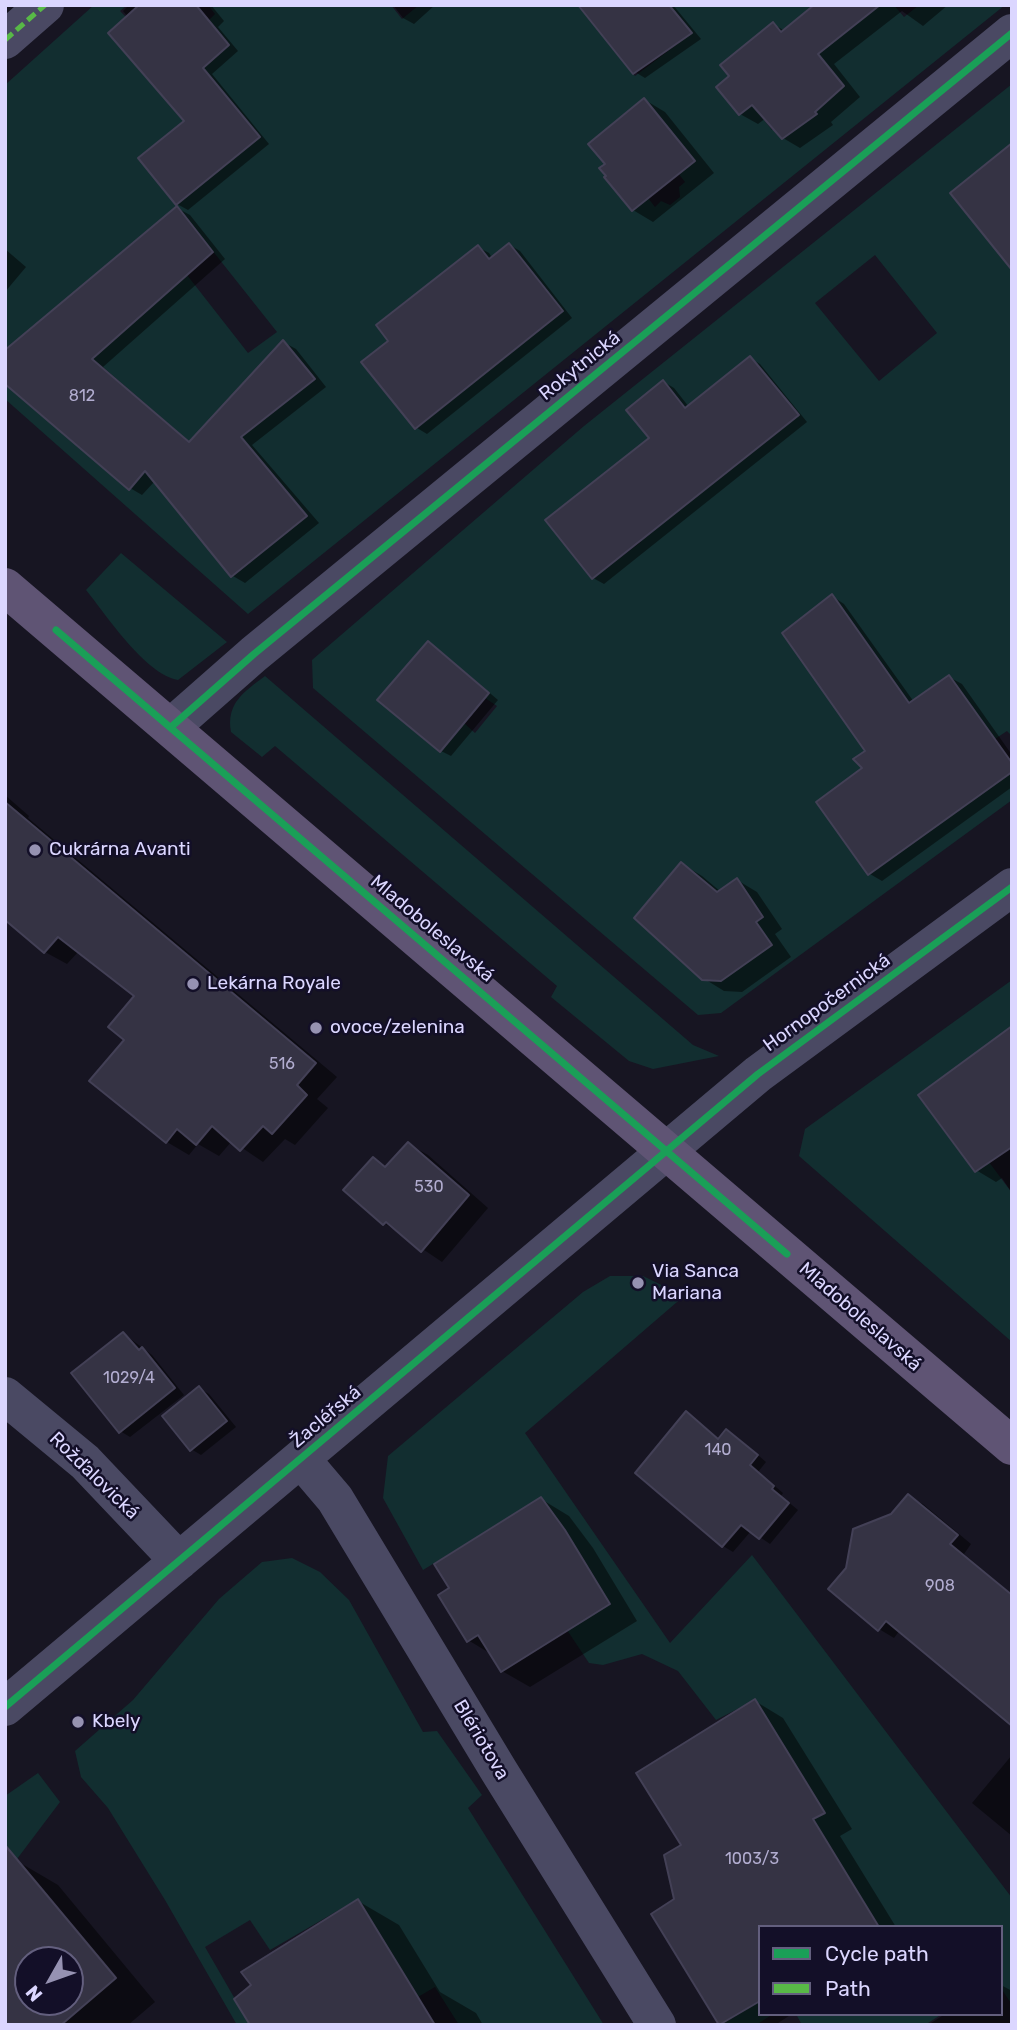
<!DOCTYPE html>
<html>
<head>
<meta charset="utf-8">
<style>
	body { margin:0 }
	#map { position:relative; width:1017px; height:2030px; overflow:hidden; background:#171522; font-family:Rubik,sans-serif }
	canvas { display:block }
	.frame { position:absolute; inset:0; border:7px solid #dbd6ff; pointer-events:none }
	.legend { position:absolute; left:758px; top:1925px; width:245px; height:91px; box-sizing:border-box; background:#130f28; border:2px solid #635f7e; margin:0; padding:9px 12px; list-style:none; font-size:21px; color:#dbd6ff }
	.legend li { display:flex; align-items:center; gap:14px; height:35px }
	.legend b { width:35px; border:2px solid #635f7e }
	.north { position:absolute; left:14px; top:1946px; width:70px; height:70px; box-sizing:border-box; background:#130f28; border:2px solid #635f7e; border-radius:50%; rotate:230deg; font-size:19px; font-weight:700; line-height:28px; text-align:center; color:#dbd6ff }
	.north::after { content:''; display:block; margin:auto; width:24px; height:32px; background:#9692b2; clip-path:polygon(50% 0,100% 100%,50% 72%,0 100%) }
</style>
</head>
<body>
<div id="map">
<canvas width="1017" height="2030"></canvas>
<div class="frame"></div>
<ul class="legend">
<li><b style="height:9px;background:#1a9f57"></b>Cycle path</li>
<li><b style="height:9px;background:#58b947"></b>Path</li>
</ul>
<div class="north">N</div>
</div>
<script>
const context = document.querySelector('canvas').getContext('2d');
context.lineJoin = 'round';
function fill(path, color) { context.fillStyle = color; context.fill(path, 'evenodd'); }
function trace(path, color, width, dash) { context.strokeStyle = color; context.lineWidth = width; context.lineCap = dash ? 'butt' : 'round'; context.setLineDash(dash || []); context.stroke(path); }
function drawText(font, color, halo, rows, align = 'center') {
  context.font = font + ' Rubik,sans-serif'; context.lineWidth = 5; context.setLineDash([]); context.textBaseline = 'middle'; context.strokeStyle = halo; context.fillStyle = color; for (const [text, x, y, turn = 0] of rows) {
    context.save(); context.translate(x, y); context.rotate((+turn || 0) * Math.PI / 180); context.textAlign = isNaN(turn) ? turn : align; if (halo) context.strokeText(text, 0, 0); context.fillText(text, 0, 0); context.restore();
  }
}
const green = new Path2D(`
	M94 5H127L120 11 126 17 108 33 175 92 229 45 209 20 215 14 208 5H391L402 19 419 5H578L635 76 692 33 669 5H894L904 17 919 5H1005L248 614 5 399V384L177 433 92 359 187 275 248 353 277 332 177 206 5 350V85ZM773 23 782 32 803 35 844 86 815 112 816 115 794 130H772L729 76ZM667 126 695 161 678 173 685 182 679 187 680 197 670 205 661 201 655 207 648 198 632 211 599 168 605 164 588 144ZM259 137 176 205 138 158ZM510 244 563 311 416 429 362 363 388 341 376 325 408 299 420 315 441 275 478 245 489 259ZM290 348 315 379 245 421 230 398 238 388ZM252 450 307 516 231 577 177 511Z
	M1012 84V143L950 193 1012 270V736L1007 731 995 739 949 675 909 703 832 595 782 633 865 751 854 759 862 768 816 802 868 875 1012 772V800L721 1013 698 1015 313 688 312 660 584 426ZM875 255 937 333 879 381 815 303ZM750 356 798 415 696 497 687 487 633 532 641 542 592 579 545 520 611 468 651 441 626 410 663 380 685 408ZM428 641 488 694 485 698 497 706 475 733 464 723 439 752 377 700ZM681 862 717 892 737 879 763 917 756 922 771 945 721 981 706 980 689 965 687 967 634 918Z
	M121 553 227 642 178 680C145 674 107 616 86 590Z
	M265 676 693 1045 719 1056 653 1069 629 1061 551 997 557 986 275 746 262 757 231 732C226 703 244 692 265 676Z
	M1012 980V1026L918 1096 974 1171 989 1162 1012 1193V1342L799 1156 805 1129Z
	M610 1276H643L684 1296 525 1433 670 1643 752 1555 1012 1898V2005L1001 1988V1927H879L813 1819 824 1813 755 1700 716 1720 678 1671 642 1654 603 1665 589 1663 567 1630 610 1604 565 1530 541 1498 423 1570 383 1498 388 1456 583 1292Z
	M292 1558 320 1572 349 1600 423 1732 437 1731 482 1795 468 1808 604 2025H459L435 1987 418 1997 358 1899 270 1950 250 1920 205 1947 250 2025H237L165 1900 108 1808 81 1777 75 1751 133 1700 219 1599 262 1562Z
	M38 1773 60 1802 17 1859 5 1869V1796Z
	M760 2001V2014H773L756 2025H721Z
	M796 2014H942L925 2025H802Z`);
const shadow = new Path2D(`
	M129 5H211L224 21 218 27 238 51 212 74 269 144 188 210 177 204 187 121 128 17 123 11Z
	M393 5H435L414 24 403 18Z
	M629 5H673L701 39 645 78 635 72Z
	M816 5H948L923 26 902 11 834 64 860 97 831 122 833 125 800 148 783 138 766 118 758 124 740 114 719 87 732 76 773 24 785 31Z
	M645 100 665 112 714 173 653 222 633 210Z
	M177 208 190 215 225 259 103 367 191 443 283 342 296 349 326 387 252 445 319 523 245 583 233 576 155 481 142 495 130 488 5 381Z
	M510 245 520 251 572 318 427 434 417 428 364 363 390 341 478 247 489 253 493 259Z
	M5 249 26 267 5 292Z
	M750 358 760 364 807 422 604 584 593 578 547 520 651 438 664 382 674 388 689 407Z
	M832 596 844 604 914 702 949 677 962 684 1012 755V787L882 881 870 874 818 802 864 768 867 752Z
	M428 643 438 649 498 700 451 756 441 751Z
	M5 795 29 816 28 818 337 1077 317 1099 328 1108 295 1145 285 1139 263 1162 232 1141 219 1156 198 1144 189 1155 167 1142 91 1081 127 1040 137 996 79 951 67 964 45 952 5 918Z
	M682 864 702 876 721 892 737 880 757 892 782 929 775 934 791 957 742 992 724 991 703 978Z
	M1012 1029V1193L1002 1178 996 1182 976 1170Z
	M408 1144 428 1155 488 1208 442 1262 384 1223 373 1159 387 1167Z
	M124 1334 152 1355 184 1395 130 1437 120 1431Z
	M199 1388 209 1394 236 1427 201 1455 191 1449Z
	M686 1413 720 1440 727 1431 737 1437 766 1462 758 1472 783 1493 781 1496 798 1510 770 1544 751 1531 733 1552 723 1546 638 1473Z
	M908 1496 923 1504 971 1544 964 1554 1012 1594V1723L900 1630 894 1638 879 1629 892 1515Z
	M541 1499 569 1516 593 1548 637 1621 530 1687 502 1671 491 1654 468 1640 451 1589Z
	M755 1701 783 1718 852 1829 840 1836 896 1927H760V2014H792L775 2025H722L653 1915 676 1900 683 1846Z
	M1012 1755V1836L972 1803Z
	M17 1861 58 1885 155 2002 128 2025H5ZM28 1960H70V2002H28Z
	M358 1901 399 1925 440 1992 476 2013 483 2025H252Z
	M1001 1985 1012 1991V2025H928L945 2014H1001Z`);
const building = new Path2D(`
	M139 5H196L229 45 203 68 260 137 176 205 138 158 184 121 108 33Z
	M578 5H669L692 33 633 74Z
	M814 5H880L818 54 844 86 815 112 817 114 782 139 752 105 739 115 716 87 729 76 720 65 773 22 781 32Z
	M644 98 695 161 632 211 604 177 606 176 599 168 605 164 588 144Z
	M1012 143V270L950 193Z
	M177 206 213 252 92 359 189 442 283 340 315 379 241 437 307 516 231 577 145 471 129 490 5 384V350Z
	M509 243 563 311 415 429 361 362 388 341 376 325 478 245 489 259Z
	M750 356 799 415 592 579 545 520 649 438 626 410 663 380 685 408Z
	M832 594 909 703 949 675 1012 763V772L868 875 816 802 862 768 853 759 865 751 782 633Z
	M428 641 489 693 440 752 377 700Z
	M5 802 316 1063 297 1085 307 1095 272 1134 263 1126 240 1151 212 1126 196 1145 177 1129 166 1143 89 1081 124 1040 108 1027 134 996 58 937 44 953 5 920Z
	M681 862 717 892 737 878 763 917 756 922 772 945 721 981 702 980 634 918Z
	M1012 1026V1147L975 1172 918 1095Z
	M408 1142 469 1195 421 1252 386 1222 383 1225 343 1190 373 1157 385 1167Z
	M123 1332 139 1350 142 1347 175 1388 119 1433 71 1373Z
	M199 1386 227 1421 190 1451 162 1416Z
	M686 1411 718 1439 726 1429 758 1455 750 1465 774 1486 772 1489 789 1503 759 1539 741 1525 722 1547 635 1473Z
	M908 1494 958 1535 950 1544 1012 1595V1726L886 1621 878 1631 828 1589 846 1568 853 1529 891 1514Z
	M541 1497 565 1530 610 1604 501 1672 478 1635 467 1642 438 1595 449 1588 434 1564Z
	M755 1699 825 1813 813 1819 879 1927H760V2001L719 2025 651 1914 674 1899 664 1855 681 1845 636 1773Z
	M5 1845 116 1978 61 2025H5ZM28 1960H70V2002H28Z
	M358 1899 435 2025H250L234 1999 251 1985 241 1972Z`);
const minor = new Path2D(`
	M5 40 45 5
	M171 727 254 654 1012 33
	M5 1396 85 1462 179 1561
	M301 1459 335 1499 499 1771 657 2025
	M5 1707 758 1074 1012 887`);
const major = new Path2D(`
	M5 587 1012 1446`);
const quiet = new Path2D(`
	M5 40 45 5`);
const cycleway = new Path2D(`
	M56 630 787 1254
	M171 727 254 654 1012 33
	M5 1707 758 1074 1012 887`);
const markers = [
	[35,850,7,"#9692b2"],
	[193,984,7,"#9692b2"],
	[316,1028,7,"#9692b2"],
	[638,1283,7,"#9692b2"],
	[78,1722,7,"#9692b2"]
];
const numberNames = [
	["812",82,396],
	["516",282,1064],
	["530",429,1187],
	["1029/4",129,1378],
	["140",718,1450],
	["908",940,1586],
	["1003/3",752,1859]
];
const streetNames = [
	["Rokytnická",580,366,-39],
	["Mladoboleslavská",432,929,40],
	["Hornopočernická",827,1003,-36],
	["Mladoboleslavská",860,1317,41],
	["Žacléřská",326,1417,-40],
	["Rožďalovická",94,1476,44],
	["Blériotova",481,1740,59]
];
const poiNames = [
	["Cukrárna Avanti",49,850],
	["Lekárna Royale",207,984],
	["ovoce/zelenina",330,1028],
	["Via Sanca",652,1272],
	["Mariana",652,1294],
	["Kbely",92,1722]
];
fill(green, '#122e30');
fill(shadow, '#0007');
fill(building, '#353344');
trace(building, '#434056', 2);
trace(minor, '#4a4963', 38);
trace(major, '#5f5474', 38);
trace(quiet, '#58b947', 5, [10, 5]);
trace(cycleway, '#1a9f57', 7);
for (const [x, y, r, color] of markers) { const dot = new Path2D(); dot.arc(x, y, r, 0, 2 * Math.PI); context.fillStyle = color; context.fill(dot); trace(dot, '#130f28', 2.5); }
drawText('16px', '#b2add0', null, numberNames);
drawText('19px', '#dbd6ff', '#130f28', streetNames);
drawText('19px', '#dbd6ff', '#130f28', poiNames, 'left');
</script>
</body>
</html>
